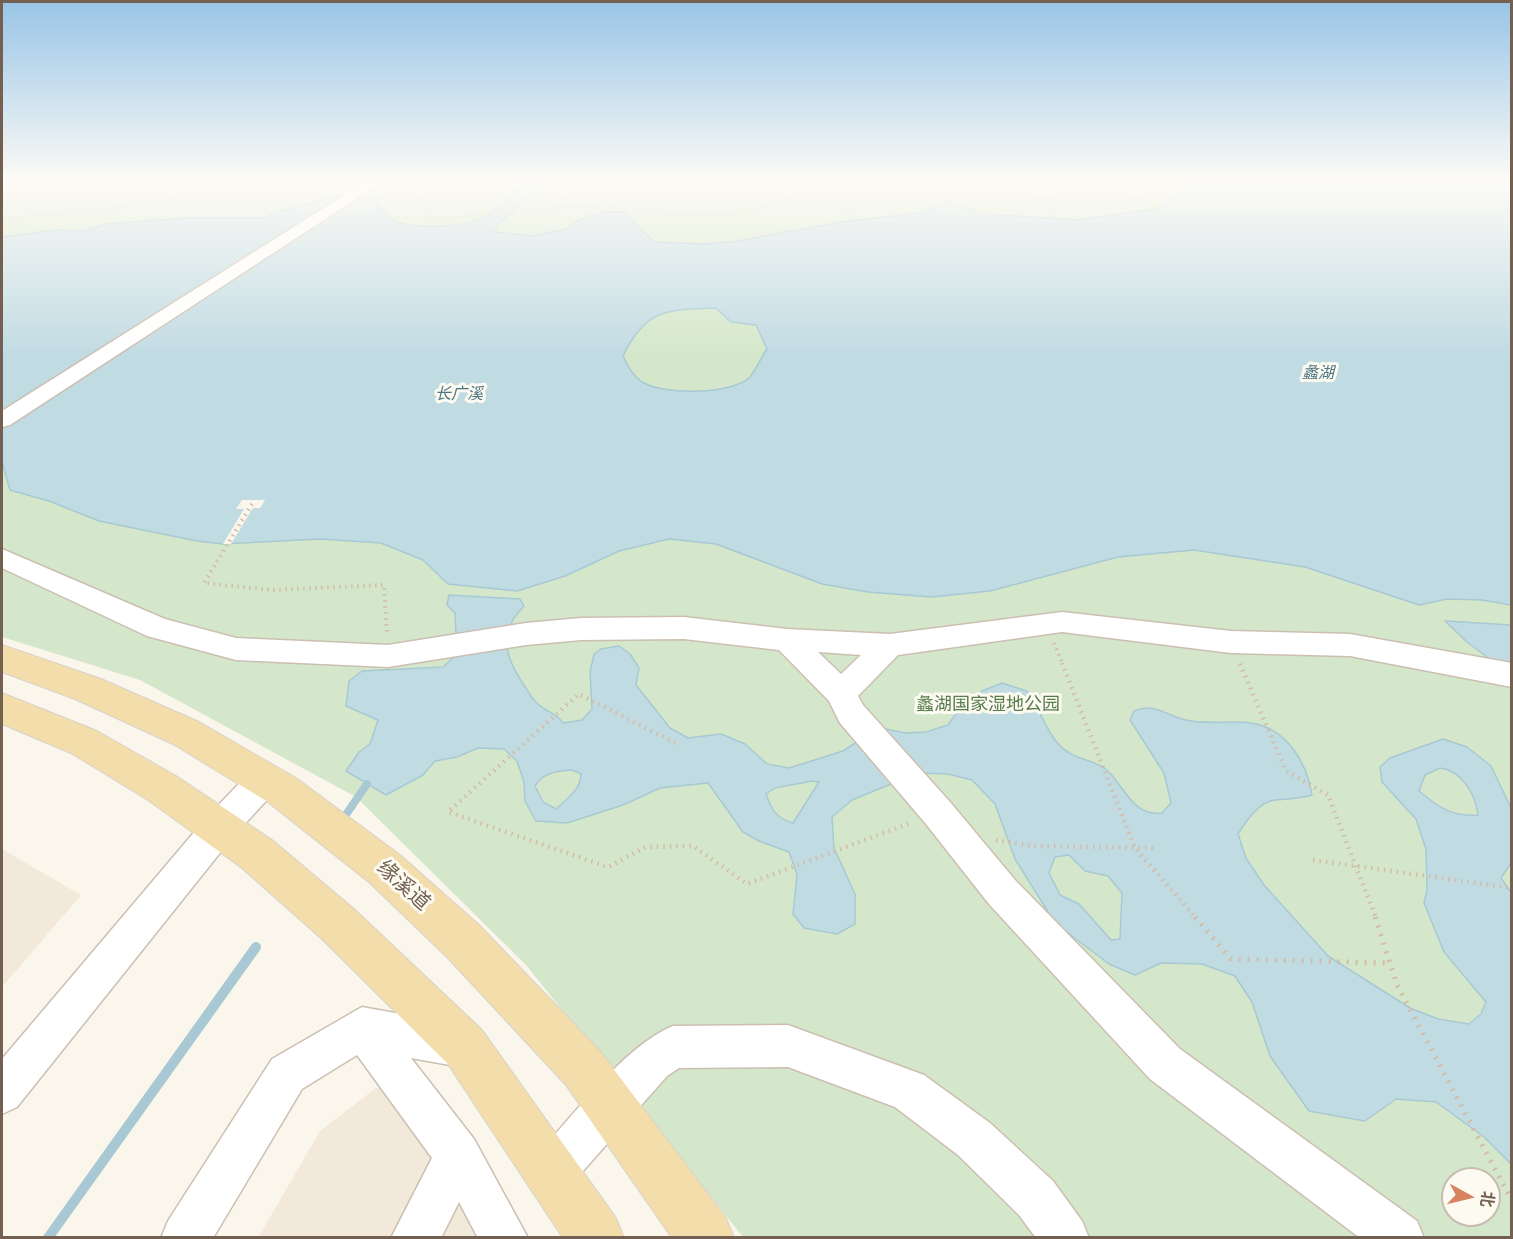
<!DOCTYPE html>
<html>
<head>
<meta charset="utf-8">
<style>
	body { margin:0 }
	#map { position:relative; width:1513px; height:1239px; overflow:hidden; background:#fbf6eb; font-family:Arial,"Noto Sans SC",sans-serif }
	canvas { display:block }
	.frame { position:absolute; inset:0; border:3px solid #736050; pointer-events:none }
	.north { position:absolute; left:1441px; top:1167px; width:60px; height:60px; box-sizing:border-box; background:#fdfaf1; border:2px solid #c6bcb1; border-radius:50%; rotate:98deg; font-size:16px; font-weight:700; line-height:24px; text-align:center; color:#736050 }
	.north::after { content:''; display:block; margin:auto; width:21px; height:27px; background:#d7835e; clip-path:polygon(50% 0,100% 100%,50% 72%,0 100%) }
</style>
</head>
<body>
<div id="map">
<canvas width="1513" height="1239"></canvas>
<div class="frame"></div>
<div class="north">北</div>
</div>
<script>
const context = document.querySelector('canvas').getContext('2d');
context.lineJoin = 'round';
function fill(path, color) { context.fillStyle = color; context.fill(path, 'evenodd'); }
function trace(path, color, width, dash) { context.strokeStyle = color; context.lineWidth = width; context.lineCap = dash ? 'butt' : 'round'; context.setLineDash(dash || []); context.stroke(path); }
function drawText(font, color, halo, rows, align = 'center') {
  context.font = font + ' Arial,"Noto Sans SC",sans-serif'; context.lineWidth = 6; context.setLineDash([]); context.textBaseline = 'middle'; context.strokeStyle = halo; context.fillStyle = color; for (const [text, x, y, turn = 0] of rows) {
    context.save(); context.translate(x, y); context.rotate((+turn || 0) * Math.PI / 180); context.textAlign = isNaN(turn) ? turn : align; if (halo) context.strokeText(text, 0, 0); context.fillText(text, 0, 0); context.restore();
  }
}
const residential = new Path2D(`
	M2 849 81 895 2 987Z
	M376 1088 419 1089 501 1238H258L320 1131Z`);
const green = new Path2D(`
	M2 182H1511V1237H743L527 966 356 797 140 680 2 637ZM1453 1179H1489V1215H1453Z`);
const water = new Path2D(`
	M523 182H544L541 188 498 224 495 232 533 236 566 229 579 220 604 212H623L654 242 705 244 737 241 842 222 919 213 945 202 956 203 982 214 1079 220 1156 209 1192 182H1511V605L1482 600 1447 599 1419 605 1305 567 1194 550 1118 557 990 591 931 597 868 592 822 584 716 544 669 539 619 551 565 576 517 591 448 584 423 560 381 543 320 539 223 544 197 541 99 521 49 501 10 490 2 462V237L56 230 83 231 107 224 186 218H263L297 206 339 196 376 198C381 207 387 218 397 222 418 229 471 228 489 214 500 205 513 193 523 182ZM716 308 731 322 756 325 767 349C761 358 756 369 750 377 732 395 663 395 642 382 633 376 627 365 623 356 646 308 667 310 716 308Z
	M449 595 520 599 524 606C497 633 505 657 524 685 528 691 532 700 538 704 547 712 556 713 563 723L582 720 592 709 590 672 594 654 601 649 619 646 630 654 639 668 636 685 670 728 688 738 721 734 745 744 767 764 789 768 843 751 860 740 867 725 905 733 926 732 948 725 963 704 982 691 1002 683 1027 691C1038 706 1044 725 1055 740 1072 762 1093 758 1107 770 1125 787 1133 817 1162 813L1171 803 1164 773 1130 720 1134 711C1156 702 1166 716 1186 720 1207 725 1230 720 1251 723 1286 728 1307 762 1312 795 1299 799 1289 799 1275 800 1258 802 1246 822 1238 834L1246 858 1264 885 1328 956 1410 1008 1438 1019 1469 1024 1481 1014 1486 1002 1444 952 1424 903 1427 890 1426 849 1416 819 1382 782 1380 767 1390 758 1443 739 1467 747 1491 766 1511 808V863L1501 878 1512 894 1511 1164 1484 1137 1436 1102 1396 1099 1365 1121 1309 1111 1270 1056 1252 1002 1235 976 1202 964 1161 963 1135 975 1109 964 1055 923 1015 859 995 804 972 780 948 774 918 773 852 800 832 817 834 848 855 894V924L837 934 804 928 793 914 797 874 789 852 759 841 743 832 708 783 660 788 623 805 567 823 536 821 525 801 524 782 517 761 504 749 478 748 457 757 435 761 423 775 386 795 346 771 359 752 370 744 378 720 346 706 349 681 362 671 443 667 457 654 455 613 447 605ZM1440 768C1462 771 1475 793 1478 815 1453 817 1439 808 1419 791L1425 775ZM572 770 581 774C581 789 567 799 556 809L543 802 535 786C544 772 557 771 572 770ZM812 781 819 782 793 823C777 819 771 809 766 794L775 788ZM1069 855 1085 871 1108 876 1122 893 1120 939 1111 940 1079 904 1060 895 1049 873 1055 857Z
	M1445 621 1511 625V689L1506 671 1467 642Z`);
const pier = new Path2D(`
	M242 500H265L260 508H253L231 544H223L244 509H236Z`);
const streamFar1 = new Path2D(`
	M345 816 367 784`);
const stream = new Path2D(`
	M48 1238 256 947`);
const pathFar3 = new Path2D(`
	M569 182 562 207C586 207 610 207 634 209 666 212 698 218 729 214 756 211 781 198 808 193 862 183 921 185 975 190 1037 196 1130 217 1184 182
	M811 182 827 191 851 219
	M1030 182 1051 183
	M1050 182C1070 191 1082 195 1102 182
	M1110 182 1159 194
	M393 184 438 182
	M420 185 408 194 429 205 425 217 454 219 480 213 562 207
	M2 195 26 182
	M2 219 115 208 277 182
	M1058 224 1046 195 1074 193`);
const pathFar2 = new Path2D(`
	M252 504 204 583 271 590 384 585 387 634
	M1054 643 1063 665`);
const pathFar1 = new Path2D(`
	M1062 663 1135 848 1196 918
	M1240 664 1286 771 1328 795 1376 918
	M675 743 579 694 448 812 608 867 646 847 693 846 747 884 913 822
	M996 840 1033 846 1154 848
	M1313 860 1512 888`);
const path = new Path2D(`
	M1195 917 1231 959 1388 963
	M1375 917 1397 985 1512 1201`);
const minor = new Path2D(`
	M365 182H382L10 425 2 427V411Z
	M2 549 165 619 236 638 388 645 526 623 581 618 684 617 787 629 890 634 1062 612 1231 631 1350 634 1512 663V687L1350 656 1231 653 1062 632 898 655 858 696 863 705 950 802 1015 880 1180 1049 1417 1221 1424 1238H1360L1150 1079 989 904 926 824 840 723 829 701 779 650 684 639 581 640 526 645 388 667 236 660 147 636 2 568ZM818 652 861 655 841 674Z
	M264 766 276 770 281 780 276 790 231 839 17 1107 2 1114V1059L207 817 252 770Z
	M362 1007 461 1025 476 1031 482 1046 476 1061 461 1067 411 1058 474 1139 528 1238H478L459 1202 441 1238H391L432 1158 357 1055 302 1089 213 1238H161L168 1221 272 1059Z
	M788 1025 924 1075 990 1123 1053 1181 1082 1221 1089 1238H1036L1019 1215 958 1155 895 1107 788 1067 679 1068 667 1076 568 1188 552 1195 536 1188 529 1172 536 1156C573 1116 624 1046 673 1026Z`);
const major = new Path2D(`
	M2 645 101 679 199 722 296 778 400 855 479 925 600 1051 726 1218 734 1238H672L566 1085 447 957 370 883 268 802 173 744 75 699 2 672Z
	M2 693 97 731 176 776 272 840 354 909 482 1030 616 1218 624 1238H563L448 1064 322 939 242 868 148 800 71 753 2 724Z`);
const farWaternames = [
	["蠡湖",1318,374],
	["长广溪",459,395]
];
const parkNames = [
	["蠡湖国家湿地公园",988,705]
];
const nearStreetnames = [
	["缘溪道",403,886,42]
];
fill(residential, '#f2e9da');
fill(green, '#d4e7ca');
fill(water, '#c1dbe3');
trace(water, '#a8c9d3', 1.5);
fill(pier, '#fbf6eb');
trace(streamFar1, '#a8c9d3', 8);
trace(stream, '#a8c9d3', 10);
trace(minor, '#ccbfb2', 3);
trace(major, '#d8d2ce', 2);
trace(pathFar3, '#d3bca8', 2, [1, 2]);
trace(pathFar2, '#d3bca8', 4, [1.5, 4.5]);
trace(pathFar1, '#d3bca8', 4.5, [1.5, 5]);
trace(path, '#d3bca8', 5, [2, 7]);
fill(minor, '#fff');
fill(major, '#f2ddab');
const sky = context.createLinearGradient(0, 0, 0, 356);
sky.addColorStop(0, '#98c4e6');
sky.addColorStop(0.51, '#fdfbf6');
sky.addColorStop(1, '#fdfbf600');
context.fillStyle = sky;
context.fillRect(0, 0, 1513, 356);
drawText('italic 16px', '#4c7684', '#fdfaf1', farWaternames);
drawText('18px', '#577d4d', '#fdfaf1', parkNames);
drawText('21px', '#736050', '#fdfaf1', nearStreetnames);
</script>
</body>
</html>
